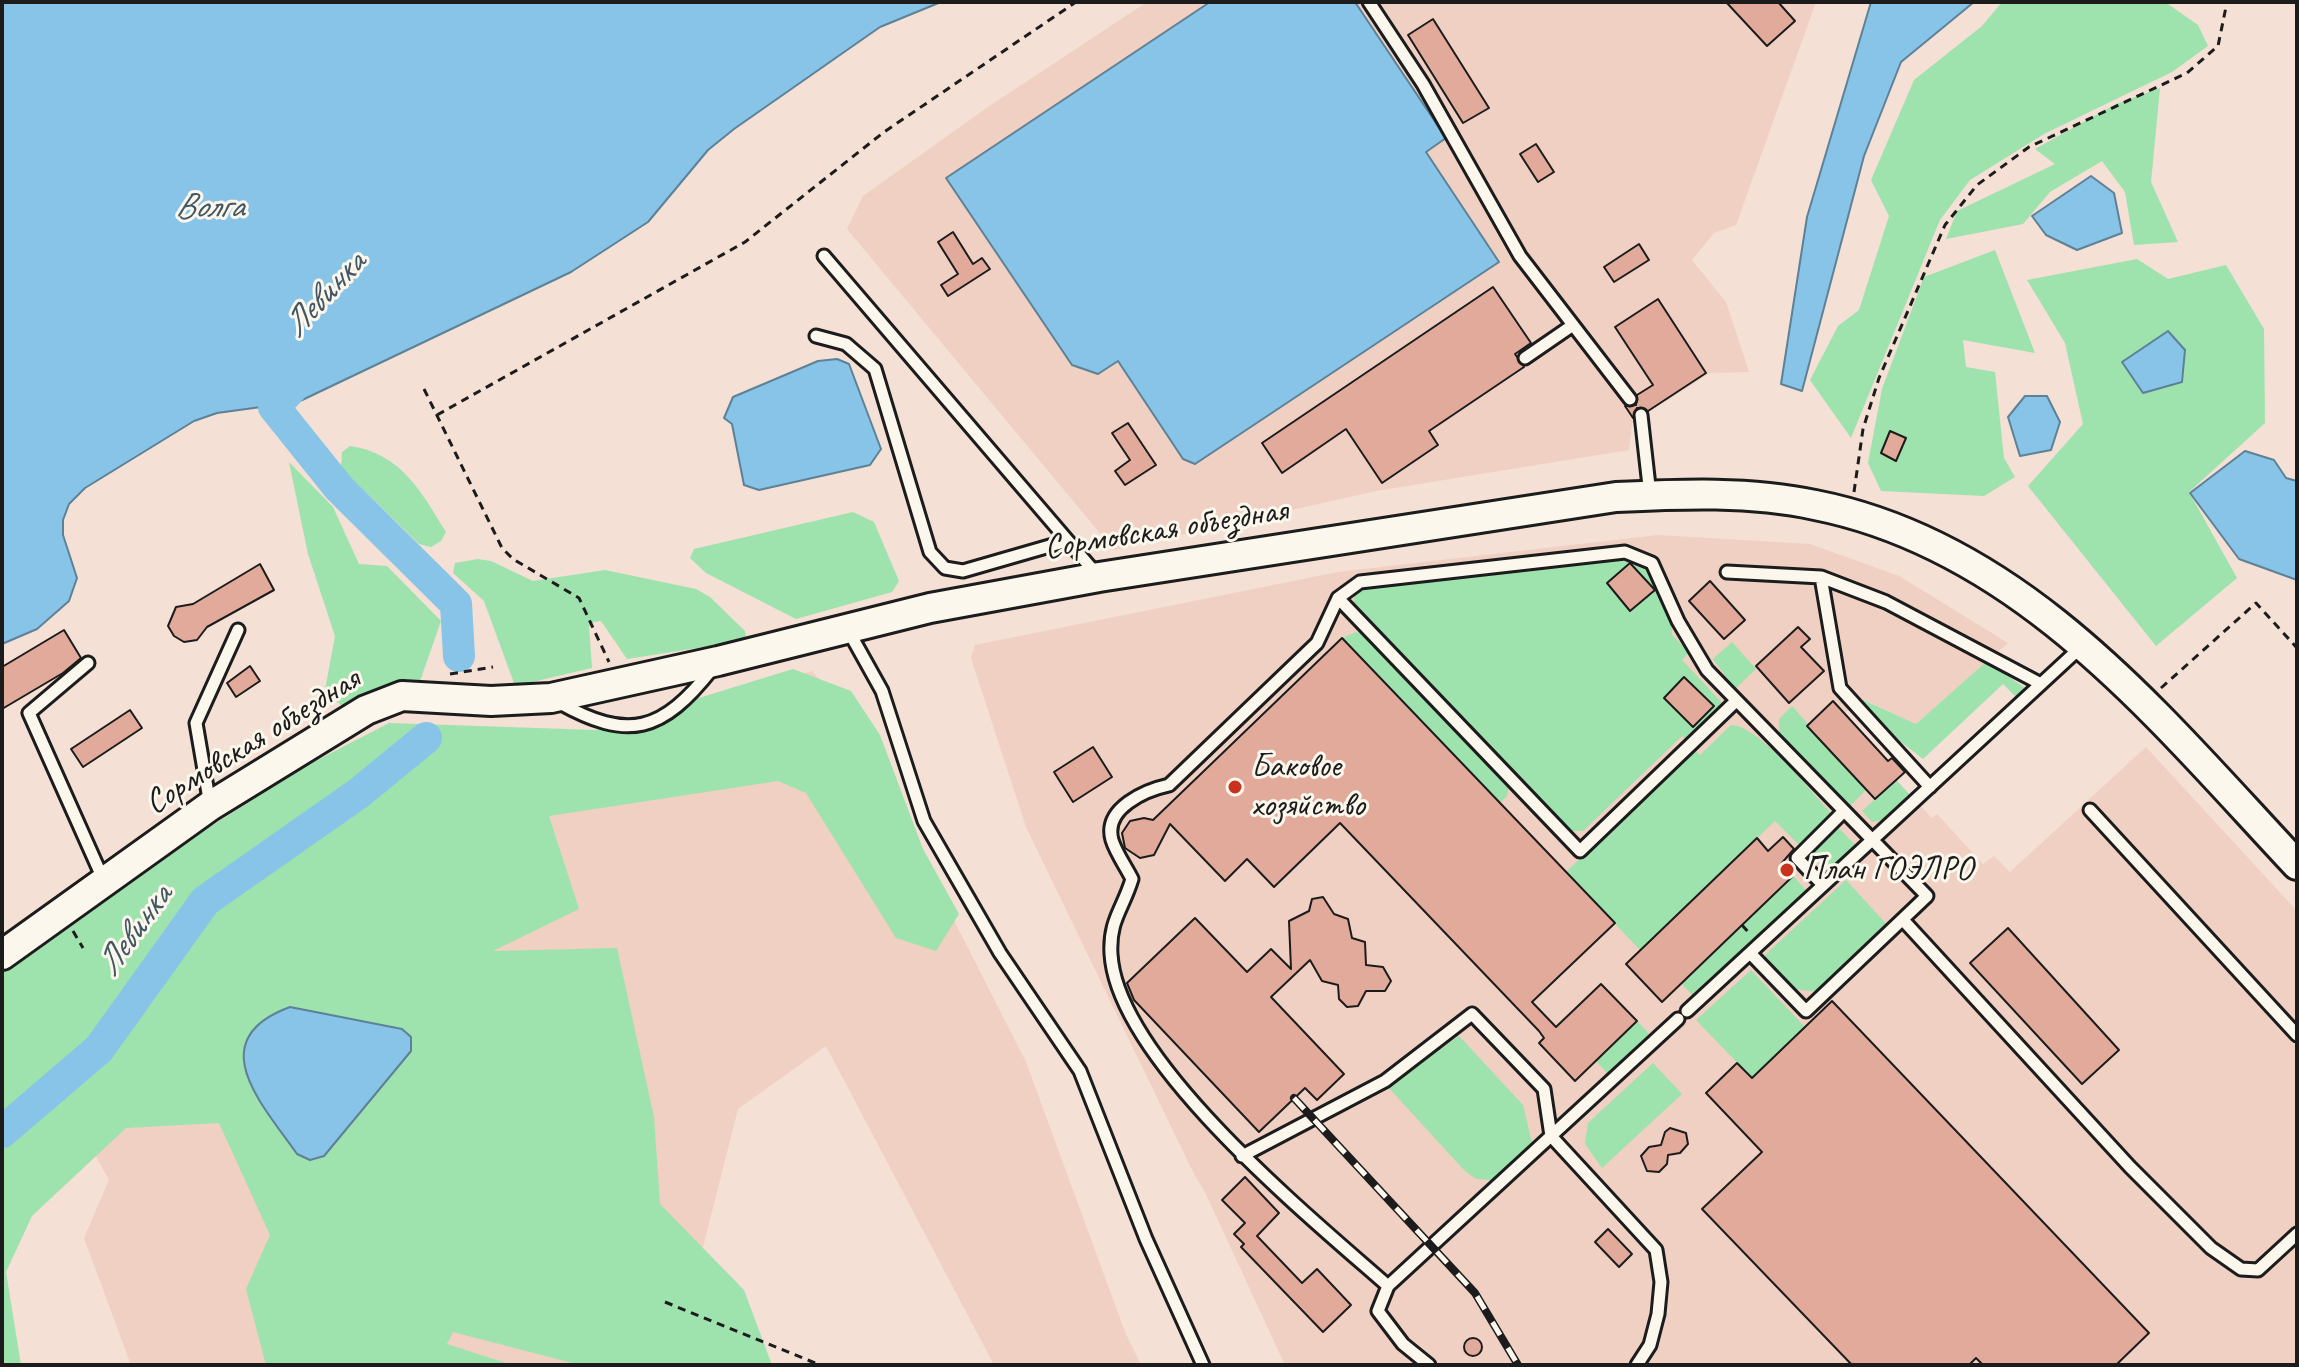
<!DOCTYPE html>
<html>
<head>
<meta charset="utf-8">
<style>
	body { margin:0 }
	#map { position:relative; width:2299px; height:1367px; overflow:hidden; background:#f4e0d4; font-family:Caveat,sans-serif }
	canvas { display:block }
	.frame { position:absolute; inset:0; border:4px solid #1c1c1c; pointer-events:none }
</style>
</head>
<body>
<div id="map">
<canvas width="2299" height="1367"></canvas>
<div class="frame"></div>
</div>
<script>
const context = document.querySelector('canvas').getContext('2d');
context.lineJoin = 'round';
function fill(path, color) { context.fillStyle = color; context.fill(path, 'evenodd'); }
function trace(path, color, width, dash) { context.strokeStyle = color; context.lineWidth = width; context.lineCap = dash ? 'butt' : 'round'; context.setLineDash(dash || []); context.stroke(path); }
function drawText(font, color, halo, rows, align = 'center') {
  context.font = font + ' Caveat,sans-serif'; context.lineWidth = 6; context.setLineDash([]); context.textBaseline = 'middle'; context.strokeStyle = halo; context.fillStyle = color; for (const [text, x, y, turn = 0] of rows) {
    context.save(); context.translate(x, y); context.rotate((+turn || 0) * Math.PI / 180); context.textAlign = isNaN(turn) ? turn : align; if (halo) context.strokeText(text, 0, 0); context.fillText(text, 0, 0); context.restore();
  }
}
const built = new Path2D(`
	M1147 2H1816L1736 225 1714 233 1692 260 1726 302 1749 372 1710 373 1632 423 1629 450 1376 491 1114 550 847 229 863 196 988 107Z
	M1658 535 1810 544 1899 576 2008 643 1916 724 1861 699 1845 713 1888 761 1892 758 1905 772 1897 780 1910 795 1932 818 1937 814 1983 864 1994 856 2010 872 2146 747 2297 911V1365H1285L1204 1190 1195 1176 1026 827 971 658 975 645 1338 572Z
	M812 671 848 712 1026 1062 1125 1332 1141 1365H994L826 1046 738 1109 673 1365H131L84 1238 109 1180 66 1101 615 740Z`);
const green = new Path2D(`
	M2002 2H2165L2198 25 2208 46 2172 72 2044 134 1970 180 1940 220 1851 438 1810 380 1838 326 1859 310 1889 216 1871 180 1914 80 1982 26Z
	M2160 88 2151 182 2178 242 2134 245 2125 192 2102 161 2050 192 2023 224 1946 239 1957 211 2055 164 2035 149 2116 104Z
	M1995 250 2035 353 1963 340 1966 367 1995 372 2004 458 2015 477 1984 496 1881 491 1868 463 1882 389 1924 277Z
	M2137 259 2168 279 2226 265 2264 329 2265 423 2189 492 2237 578 2156 646 2028 486 2083 424 2065 343 2027 280Z
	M350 446C401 453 422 493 446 532L441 541 431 547 419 544 341 468 342 452Z
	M289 462 333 507 359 564 387 566 441 621 419 684 344 708 325 690 335 636 308 554Z
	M853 512 874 522 899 581 892 592 796 619 706 573 690 558 694 549Z
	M478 559 491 561 533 581 605 570 696 589 710 597 745 631 746 636 742 641 627 659 601 621 594 622 589 626 592 668 515 686 484 601 453 573 455 563Z
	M1617 559 1648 565 1672 619V635L1689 652 1682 660 1723 704 1686 740 1682 736 1583 831H1568L1353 606 1355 594 1364 588Z
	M1356 632 1367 635 1509 784 1507 796 1500 803 1342 638Z
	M1732 642 1756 669 1735 689 1713 659Z
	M1987 661 2025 688 2016 697 2003 684 1923 759 1883 728 1858 701 1861 699 1916 724Z
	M793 669 851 691 880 735 923 849 959 914 936 951 896 938 806 793 778 781 549 816 579 909 493 951 617 948 654 1117 660 1204 744 1290 772 1365H580L453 1332 447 1344 512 1365H266L246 1289 270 1235 219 1123 126 1128 32 1216 6 1272 21 1365H2V972L116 887 304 767 389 723 595 730Z
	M1792 706 1866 790 1849 807 1779 734V719Z
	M1731 725C1759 725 1812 793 1832 814L1800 846 1775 821 1640 950 1566 872 1694 749 1700 755Z
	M1896 780 1910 795 1882 820 1872 822 1862 811Z
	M1837 826 1855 845 1828 870 1811 850Z
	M1793 876 1807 891 1693 996 1681 983Z
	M1846 880 1889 927 1818 992 1794 989 1764 956Z
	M1751 970 1805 1027 1752 1078 1696 1020Z
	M1637 1021 1651 1036 1609 1075 1596 1061Z
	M1459 1036 1523 1105 1532 1143 1493 1180 1476 1179 1464 1170 1387 1086Z
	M1653 1063 1682 1094 1602 1168 1585 1144 1588 1123Z`);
const water = new Path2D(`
	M2 2H941L880 27 734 129 708 150 648 222 571 272 298 402 217 413 194 421 85 488 69 504 63 520V535L77 578 69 601 37 629 2 644Z
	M1210 2H1355L1446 138 1426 152 1499 262 1195 464 1183 459 1118 361 1098 374 1072 365 946 178Z
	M1871 2H1974L1901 62 1864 156 1802 391 1781 384 1807 217Z
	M2091 176 2114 193 2122 233 2077 250 2046 235 2032 216Z
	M2168 331 2185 350 2182 382 2143 393 2122 362Z
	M837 359 849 364 881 449 870 465 759 490 744 485 732 424 724 418 733 397 818 361Z
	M2025 396H2047L2060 422 2051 450 2020 456 2008 417Z
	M2245 451 2274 460 2286 478 2297 481V580L2239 559 2190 493Z
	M290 1007 402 1029 411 1037V1051L324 1156 310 1160 297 1154C263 1105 200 1040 290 1007Z`);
const river = new Path2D(`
	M304 375 274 407 339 488 456 604 459 656
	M2 1132 99 1049 205 901 359 793 426 738`);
const building = new Path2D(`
	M1726 2H1778L1795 21 1767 46Z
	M1433 19 1489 108 1463 123 1408 35Z
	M1536 144 1554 172 1538 182 1520 154Z
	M953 232 973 264 982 258 990 269 948 296 941 285 958 274 938 242Z
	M1639 244 1649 260 1614 282 1604 267Z
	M1493 287 1531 343 1515 354 1524 367 1429 431 1438 445 1382 483 1346 429 1282 473 1262 443Z
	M1658 299 1706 373 1648 411 1637 408 1633 418 1625 406 1636 405 1637 395 1653 385 1615 327Z
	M1128 423 1156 465 1125 485 1115 471 1130 460 1112 433Z
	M1890 431 1906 438 1896 461 1881 453Z
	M1630 563 1655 590 1630 611 1607 583Z
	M260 564 274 590 207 627 197 640 184 642 174 636 168 626 176 607 193 604Z
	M1710 581 1745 620 1724 639 1689 601Z
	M1798 627 1810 639 1801 647 1824 671 1789 703 1756 666Z
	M64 630 81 658 63 673 2 709V667Z
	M1342 638 1615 923 1532 1002 1556 1027 1601 984 1637 1021 1575 1081 1539 1043 1544 1038 1539 1031 1340 823 1274 887 1247 859 1225 881 1170 824 1154 855 1140 858 1125 848 1122 833 1130 821 1144 818 1153 820Z
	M250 666 260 681 236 697 227 683Z
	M1684 677 1714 706 1693 727 1664 698Z
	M1833 701 1888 761 1892 758 1905 772 1875 799 1807 726Z
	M130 710 142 728 83 767 71 749Z
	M1093 747 1112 777 1073 802 1054 772Z
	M1783 837 1794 849 1781 864 1793 876 1662 1002 1626 964 1757 838 1768 851Z
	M1323 897 1334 914 1348 919 1352 938 1365 942 1366 965 1383 967 1391 981 1385 991H1366L1358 1006 1347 1007 1339 999 1338 985 1322 981 1310 960 1271 997 1344 1074 1317 1100 1305 1088 1259 1132 1134 1000 1127 983 1195 918 1247 972 1271 949 1291 969 1289 921 1309 911 1312 899Z
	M2008 928 2119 1050 2082 1084 1970 963Z
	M1832 1001 2149 1333 2116 1365H1983L1976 1358 1969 1365H1852L1702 1209 1762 1152 1706 1093 1737 1063 1752 1078Z
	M1670 1128 1686 1133 1688 1144 1680 1153 1668 1155 1667 1164 1659 1172 1647 1171 1641 1156 1649 1147 1661 1145 1665 1132Z
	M1245 1177 1279 1213 1257 1236 1302 1283 1317 1269 1351 1305 1323 1332 1241 1247 1244 1244 1234 1234 1245 1223 1222 1200Z
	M1608 1229 1632 1254 1619 1267 1595 1242Z
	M1464 1347a9 9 0 1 1 18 0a9 9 0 1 1-18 0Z`);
const path = new Path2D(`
	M424 389 502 548 513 559 579 598 609 662
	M437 415 745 242 884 132 1076 2
	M1854 492 1863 429 1879 378 1945 225 1977 185 2029 147 2187 73 2218 46 2227 2
	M450 674 493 667
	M2161 688 2256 603 2297 648
	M1742 925 1750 934
	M73 931 83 948
	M665 1302 820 1365`);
const service = new Path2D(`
	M1369 2 1423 84 1520 256 1630 399
	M824 256 1098 576
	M816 336 846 344 875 369 930 552 945 568 963 571 1067 541
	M1525 358 1573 325
	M1641 415 1650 495
	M1727 572 1821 577 1886 602 2041 684
	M1821 577 1840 688 1930 787
	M1338 598 1580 851 1736 701
	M848 630 882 691 924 821 1000 953 1080 1071 1146 1239 1203 1365
	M88 663 29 713 104 881
	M558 702C629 742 662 732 712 669
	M210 805 196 723 238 630
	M2090 810 2297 1035
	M1823 885 1797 858 1844 811
	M1904 921 2130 1167 2211 1248 2241 1269 2258 1270 2297 1234
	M1687 1011 2081 647
	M1242 1156 1385 1081 1472 1014 1544 1089 1551 1136 1656 1250 1661 1282 1658 1314 1650 1345 1637 1365
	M1388 1286C1311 1218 1117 1060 1111 954 1109 920 1123 909 1132 879 1126 867 1116 853 1112 840 1103 808 1146 790 1169 785L1317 643 1338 598 1360 582 1625 552 1652 563 1678 621 1707 670 1927 896 1806 1011 1750 953
	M1429 1365 1403 1344 1378 1311 1388 1286 1678 1019`);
const tertiary = new Path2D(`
	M2 955 210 806 366 710 402 696 491 701 551 698 718 661 930 608 1099 577 1616 497C1682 494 1750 491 1815 505 2023 546 2160 719 2297 865`);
const rail = new Path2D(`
	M1294 1098 1475 1293 1518 1365`);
const markers = [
	[1235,787,8,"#c8321e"],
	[1787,870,8,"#c8321e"]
];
const streetNames = [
	["Сормовская объездная",1166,530,-9],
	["Сормовская объездная",253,742,-32]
];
const poiNames = [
	["Баковое",1251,767],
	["хозяйство",1251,806],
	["План ГОЭЛРО",1803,870]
];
const waterNames = [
	["Волга",209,208],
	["Левинка",325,295,-47],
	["Левинка",135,931,-54]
];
fill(built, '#efd0c3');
fill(green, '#9ee2ad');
fill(water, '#88c4e8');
trace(water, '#5d8196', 2);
trace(river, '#88c4e8', 32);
fill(building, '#e2aa9b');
trace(building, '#1c1c1c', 2);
trace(service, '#1c1c1c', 17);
trace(tertiary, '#1c1c1c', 34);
trace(path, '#1c1c1c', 3, [8, 6]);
trace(service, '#fbf7ec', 11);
trace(tertiary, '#fbf7ec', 28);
trace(rail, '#1c1c1c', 8);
trace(rail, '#fbf7ec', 5, [15]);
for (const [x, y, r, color] of markers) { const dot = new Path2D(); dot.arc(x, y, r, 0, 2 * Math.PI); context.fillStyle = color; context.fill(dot); trace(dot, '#fbf7ec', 3); }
drawText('34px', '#1c1c1c', '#fbf7ec', streetNames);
drawText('34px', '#1c1c1c', '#fbf7ec', poiNames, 'left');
drawText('italic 36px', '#425763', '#fbf7ec', waterNames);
</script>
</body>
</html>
